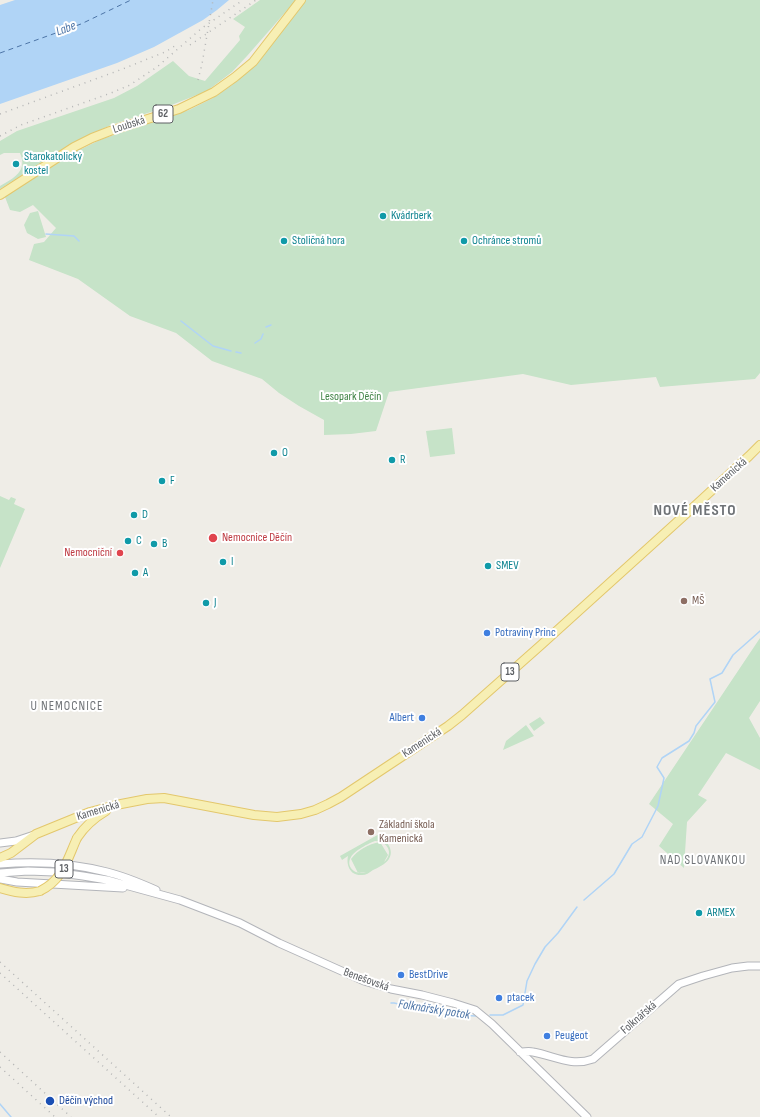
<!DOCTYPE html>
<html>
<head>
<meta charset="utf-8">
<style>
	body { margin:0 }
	canvas { display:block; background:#efede7 }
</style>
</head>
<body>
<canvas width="760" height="1117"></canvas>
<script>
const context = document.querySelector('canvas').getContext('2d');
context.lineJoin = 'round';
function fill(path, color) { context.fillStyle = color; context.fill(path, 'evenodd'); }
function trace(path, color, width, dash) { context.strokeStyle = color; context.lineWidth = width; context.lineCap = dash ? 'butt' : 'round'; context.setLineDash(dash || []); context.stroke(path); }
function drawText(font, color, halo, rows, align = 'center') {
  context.font = font + ' "Sofia Sans Condensed",sans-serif'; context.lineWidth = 4; context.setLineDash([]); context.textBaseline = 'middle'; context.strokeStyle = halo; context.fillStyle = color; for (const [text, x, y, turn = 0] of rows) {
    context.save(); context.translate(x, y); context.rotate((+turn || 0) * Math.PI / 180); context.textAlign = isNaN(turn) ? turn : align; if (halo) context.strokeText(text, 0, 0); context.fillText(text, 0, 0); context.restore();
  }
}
const green = new Path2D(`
	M260 0H296L247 56 232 72 207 91 169 106 111 125 76 141 0 189V186C14 178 28 171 20 153H4L0 155V141L17 131 114 98 137 86 173 61 189 76 205 81 240 40 239 36 245 27 233 19Z
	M306 0H760V373L755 379 660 387 656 377 571 385 523 374 389 392 376 431 351 434 324 435V420L299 406 279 393 262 379 212 361 176 333 130 316 78 279 29 260 34 244 44 242 56 228 33 205 20 212 10 210 5 197 45 170 69 155 102 139 189 110 213 98 232 85 256 65 297 10Z
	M38 211 46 237 38 239 27 233 24 225 30 213Z
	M452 428 455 454 430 457 426 431Z
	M0 496 9 500 11 497 16 499 14 504 25 509 0 568Z
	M760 638V701L749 718 760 738V770L726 753 698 795 707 800 687 822 684 868 659 846 673 824 649 804Z
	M540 717 545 723 534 731 529 724Z
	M526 725 534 736 503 750 506 741Z
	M381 833 383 836 378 839C383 840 388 842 390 848 394 860 382 866 373 870 369 873 366 875 362 875 350 876 346 865 348 856L342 860 340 856ZM375 841C388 841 394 854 384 862L388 855 380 842C368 844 358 850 351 859L358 873 366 872C356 876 345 867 351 857 354 851 369 843 375 841Z`);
const water = new Path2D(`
	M15 0H229L217 10 203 20 154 47 117 63 0 104V5Z`);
const stream = new Path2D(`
	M46 234 74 236 79 241
	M181 321 213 346 231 351
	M266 327 271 325
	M255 343 261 339 263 334
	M236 352 241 353
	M584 900 614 874 632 844 642 837 658 806 664 778 657 767 662 758 689 741 694 733 696 726 715 702 710 679 722 673 733 655 760 631
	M391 1003H394L454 1015 477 1016
	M490 1015H503L523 1005 527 981 535 964 545 947 558 933 577 907
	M0 1104 11 1117`);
const ferry = new Path2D(`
	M0 53 81 24 131 0`);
const secondary = new Path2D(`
	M0 843 16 841 34 835
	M0 864C36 861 72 863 107 872 124 876 140 883 156 890
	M0 873 28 871 54 872 83 876 107 880 180 900 240 923 279 943 364 981 391 989 422 995 453 1003 475 1010 492 1024 587 1117
	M0 879 17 882 123 888
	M520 1052C525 1052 529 1051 533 1052 555 1056 571 1067 593 1059L679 984 703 976 732 968 748 966H760`);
const primary = new Path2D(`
	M0 195 74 147 92 138 110 131 179 109 214 92 235 77 253 62 301 0
	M77 838C85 826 94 818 106 811
	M0 858 11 853 36 834 90 812 116 805 147 799 164 798 254 815 277 817 301 814 315 810 328 804 341 797 448 726 462 715 541 645 698 503 749 456 760 445
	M0 888C13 892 26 895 40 891`);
const rail = new Path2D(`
	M190 45 256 0
	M198 80 202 64 213 0
	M0 114 120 70 165 52 178 44
	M0 136 21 125 111 93 130 85 157 67 202 28 243 0
	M0 962 171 1117
	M0 973 159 1117
	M0 1052 71 1117
	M0 1067 55 1117`);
const primaryBridge = new Path2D(`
	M40 891C63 880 67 860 77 838`);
const markers = [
	[16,164,4,"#0f9aa8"],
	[383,216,4,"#0f9aa8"],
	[284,241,4,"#0f9aa8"],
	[464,241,4,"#0f9aa8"],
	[274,453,4,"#0f9aa8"],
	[392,460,4,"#0f9aa8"],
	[162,481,4,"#0f9aa8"],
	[134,515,4,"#0f9aa8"],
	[213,538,5,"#e0444e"],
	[128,541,4,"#0f9aa8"],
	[154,544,4,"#0f9aa8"],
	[120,553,4,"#e0444e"],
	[223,562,4,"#0f9aa8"],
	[488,566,4,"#0f9aa8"],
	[135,573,4,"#0f9aa8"],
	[684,601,4,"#8d6e63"],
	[206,603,4,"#0f9aa8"],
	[487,633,4,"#3f7fe0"],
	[422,718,4,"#3f7fe0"],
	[371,832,4,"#8d6e63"],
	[699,913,4,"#0f9aa8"],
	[401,975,4,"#3f7fe0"],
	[499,998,4,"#3f7fe0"],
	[547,1036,4,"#3f7fe0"],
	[50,1101,5,"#1a4fb4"]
];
const shields = [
	[163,114,20],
	[510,672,18],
	[64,869,18]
];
const shieldNames = [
	["62",163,114],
	["13",510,672],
	["13",64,869]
];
const streetNames = [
	["Loubská",129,125,-18],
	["Kamenická",729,475,-42],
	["Kamenická",422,743,-33],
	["Kamenická",98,811,-17],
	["Benešovská",366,980,20],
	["Folknářská",639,1018,-41]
];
const cultureNames = [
	["Starokatolický",24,157],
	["kostel",24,171],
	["Kvádrberk",391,216],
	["Stoličná hora",292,241],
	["Ochránce stromů",472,241],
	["O",282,453],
	["R",400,460],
	["F",170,481],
	["D",142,515],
	["C",136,541],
	["B",162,544],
	["I",231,562],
	["SMEV",496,566],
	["A",143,573],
	["J",214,603],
	["ARMEX",707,913]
];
const parkNames = [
	["Lesopark Děčín",351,397]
];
const healthNames = [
	["Nemocnice Děčín",222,538],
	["Nemocniční",112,553,"right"]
];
const educationNames = [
	["MŠ",692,601],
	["Základní škola",379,825],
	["Kamenická",379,839]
];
const shopNames = [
	["Potraviny Princ",495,633],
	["Albert",414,718,"right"],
	["BestDrive",409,975],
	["ptacek",507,998],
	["Peugeot",555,1036]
];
const transitNames = [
	["Děčín východ",59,1101]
];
const waterNames = [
	["Labe",66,29,-20],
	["Folknářský potok",434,1010,9]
];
const neighbourhoodNames = [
	["U NEMOCNICE",67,707],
	["NAD SLOVANKOU",703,861]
];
const districtNames = [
	["NOVÉ MĚSTO",695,511]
];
fill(green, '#c6e3c8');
fill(water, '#b0d4f6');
trace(stream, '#b0d4f6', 1.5);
trace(ferry, '#4d75a7', 1, [5, 4]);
trace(secondary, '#b3b5ba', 9);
trace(primary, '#e3c76c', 10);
trace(secondary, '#fff', 7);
trace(primary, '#f7efb4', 8);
trace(rail, '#b4b5b5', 1.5, [1, 5]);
trace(primaryBridge, '#e3c76c', 10, []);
trace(primaryBridge, '#f7efb4', 8);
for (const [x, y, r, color] of markers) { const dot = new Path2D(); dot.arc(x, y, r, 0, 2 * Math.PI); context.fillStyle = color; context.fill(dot); trace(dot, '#fff', 1.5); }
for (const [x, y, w] of shields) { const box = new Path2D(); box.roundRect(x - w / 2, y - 9, w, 18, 3); context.fillStyle = '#fff'; context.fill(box); trace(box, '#5e6165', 1); }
drawText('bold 11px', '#5e6165', null, shieldNames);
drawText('12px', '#5e6165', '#fff', streetNames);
drawText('12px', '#0d838f', '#fff', cultureNames, 'left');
drawText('12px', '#408346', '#fff', parkNames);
drawText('12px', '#be3a42', '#fff', healthNames, 'left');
drawText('12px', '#785e54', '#fff', educationNames, 'left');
drawText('12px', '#366cbe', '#fff', shopNames, 'left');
drawText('12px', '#164399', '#fff', transitNames, 'left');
drawText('italic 13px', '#4d75a7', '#fff', waterNames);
context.letterSpacing = '1px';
drawText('13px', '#6f7377', '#fff', neighbourhoodNames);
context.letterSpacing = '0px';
context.letterSpacing = '1px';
drawText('bold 16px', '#6f7377', '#fff', districtNames);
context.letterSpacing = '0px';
</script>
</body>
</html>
